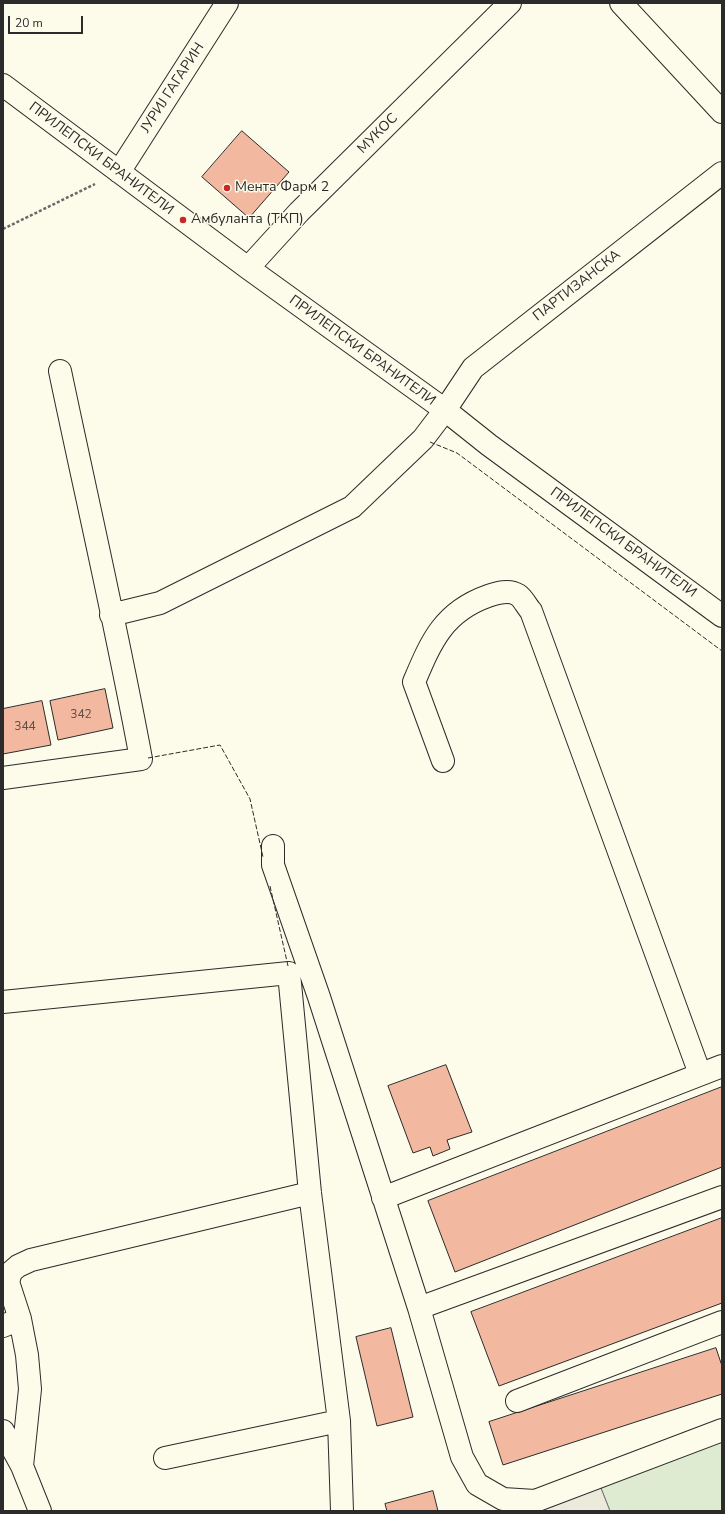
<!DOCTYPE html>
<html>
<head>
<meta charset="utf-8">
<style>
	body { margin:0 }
	#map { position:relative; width:725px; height:1514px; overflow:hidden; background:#fdfbea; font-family:"Nunito Sans",sans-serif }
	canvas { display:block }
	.frame { position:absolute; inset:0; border:4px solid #2b2b2b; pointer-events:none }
	.scale { position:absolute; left:8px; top:16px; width:75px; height:18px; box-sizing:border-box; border:2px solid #2b2b2b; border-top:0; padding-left:5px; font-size:12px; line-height:14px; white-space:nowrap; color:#2b2b2b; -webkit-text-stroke:3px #fdfbea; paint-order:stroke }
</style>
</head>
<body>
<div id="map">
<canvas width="725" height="1514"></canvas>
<div class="frame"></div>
<div class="scale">20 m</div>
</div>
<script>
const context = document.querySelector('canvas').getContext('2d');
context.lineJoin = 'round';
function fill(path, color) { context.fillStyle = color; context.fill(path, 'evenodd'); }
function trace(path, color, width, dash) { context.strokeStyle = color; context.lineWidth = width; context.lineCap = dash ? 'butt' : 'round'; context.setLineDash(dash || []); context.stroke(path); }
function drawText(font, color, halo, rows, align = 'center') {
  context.font = font + ' "Nunito Sans",sans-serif'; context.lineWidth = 3; context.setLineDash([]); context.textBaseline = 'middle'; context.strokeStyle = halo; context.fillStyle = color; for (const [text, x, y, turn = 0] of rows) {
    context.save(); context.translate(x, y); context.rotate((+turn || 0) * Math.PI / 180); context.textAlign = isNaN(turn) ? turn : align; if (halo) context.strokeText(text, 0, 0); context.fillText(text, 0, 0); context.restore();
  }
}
const green = new Path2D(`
	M722 1430V1511H610L597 1478Z`);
const parking = new Path2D(`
	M597 1478 610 1511H528Z`);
const building = new Path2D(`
	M242 131 289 172 249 218 202 177Z
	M105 689 113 728 58 740 50 701Z
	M42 701 51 745 3 754V709Z
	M446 1065 472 1132 447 1140 450 1149 433 1156 430 1147 413 1153 388 1086Z
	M722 1087V1167L455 1272 428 1201Z
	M722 1218V1303L499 1386 471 1312Z
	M391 1328 413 1417 377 1426 356 1337Z
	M716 1348 722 1366V1394L503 1465 489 1422Z
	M433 1491 438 1511H387L385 1504Z`);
const path = new Path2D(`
	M3 229 95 184`);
const minor = new Path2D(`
	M621 3 722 112
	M3 85 248 268 445 410 489 445 722 616
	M119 172 227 3
	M248 268 299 212 510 3
	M111 615 160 603 352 507 423 439 445 410 473 368 722 173
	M443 761 414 682C431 642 443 612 488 596 497 593 509 589 518 595 523 598 527 607 531 611L700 1074
	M3 778 141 759C117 629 87 500 60 371
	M273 846V865L319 997 419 1308 462 1457 477 1484 503 1499 535 1501 722 1430
	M3 1002 289 973 310 1193 339 1421 342 1511
	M383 1198 722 1066
	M419 1308 722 1197
	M3 1326 20 1319
	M517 1401 722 1322
	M3 1431 22 1466 40 1511
	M165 1458 339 1421
	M22 1466 30 1389 27 1355 20 1319 8 1282 11 1272 18 1266 31 1260 310 1193`);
const fence = new Path2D(`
	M430 442 457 453 722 651
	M148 758 220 745 250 799 263 857
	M270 886 288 966`);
const markers = [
	[227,188,4,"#c62828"],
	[183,220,4,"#c62828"]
];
const numberNames = [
	["342",81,715],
	["344",25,727]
];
const streetNames = [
	["ЈУРИЈ ГАГАРИН",173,88,-57],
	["МУКОС",378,134,-45],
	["ПРИЛЕПСКИ БРАНИТЕЛИ",101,159,37],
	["ПАРТИЗАНСКА",577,286,-38],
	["ПРИЛЕПСКИ БРАНИТЕЛИ",362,351,36],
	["ПРИЛЕПСКИ БРАНИТЕЛИ",623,543,36]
];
const poiNames = [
	["Мента Фарм 2",235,188],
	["Амбуланта (ТКП)",191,220]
];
fill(green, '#deebd1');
trace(green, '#74746e', 1);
fill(parking, '#eceadb');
trace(parking, '#74746e', 1);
fill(building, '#f2b8a0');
trace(building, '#2b2b2b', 1);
trace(minor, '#2b2b2b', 24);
trace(path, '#6a6964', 2.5, [3, 2]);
trace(minor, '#fdfbea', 22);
trace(fence, '#2b2b2b', 1, [5, 2]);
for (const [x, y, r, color] of markers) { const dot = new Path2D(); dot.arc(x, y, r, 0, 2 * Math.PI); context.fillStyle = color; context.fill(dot); trace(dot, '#fdfbea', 1.5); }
drawText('12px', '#5d4e48', null, numberNames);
drawText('14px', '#2b2b2b', '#fdfbea', streetNames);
drawText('14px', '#2b2b2b', '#fdfbea', poiNames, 'left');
</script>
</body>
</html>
